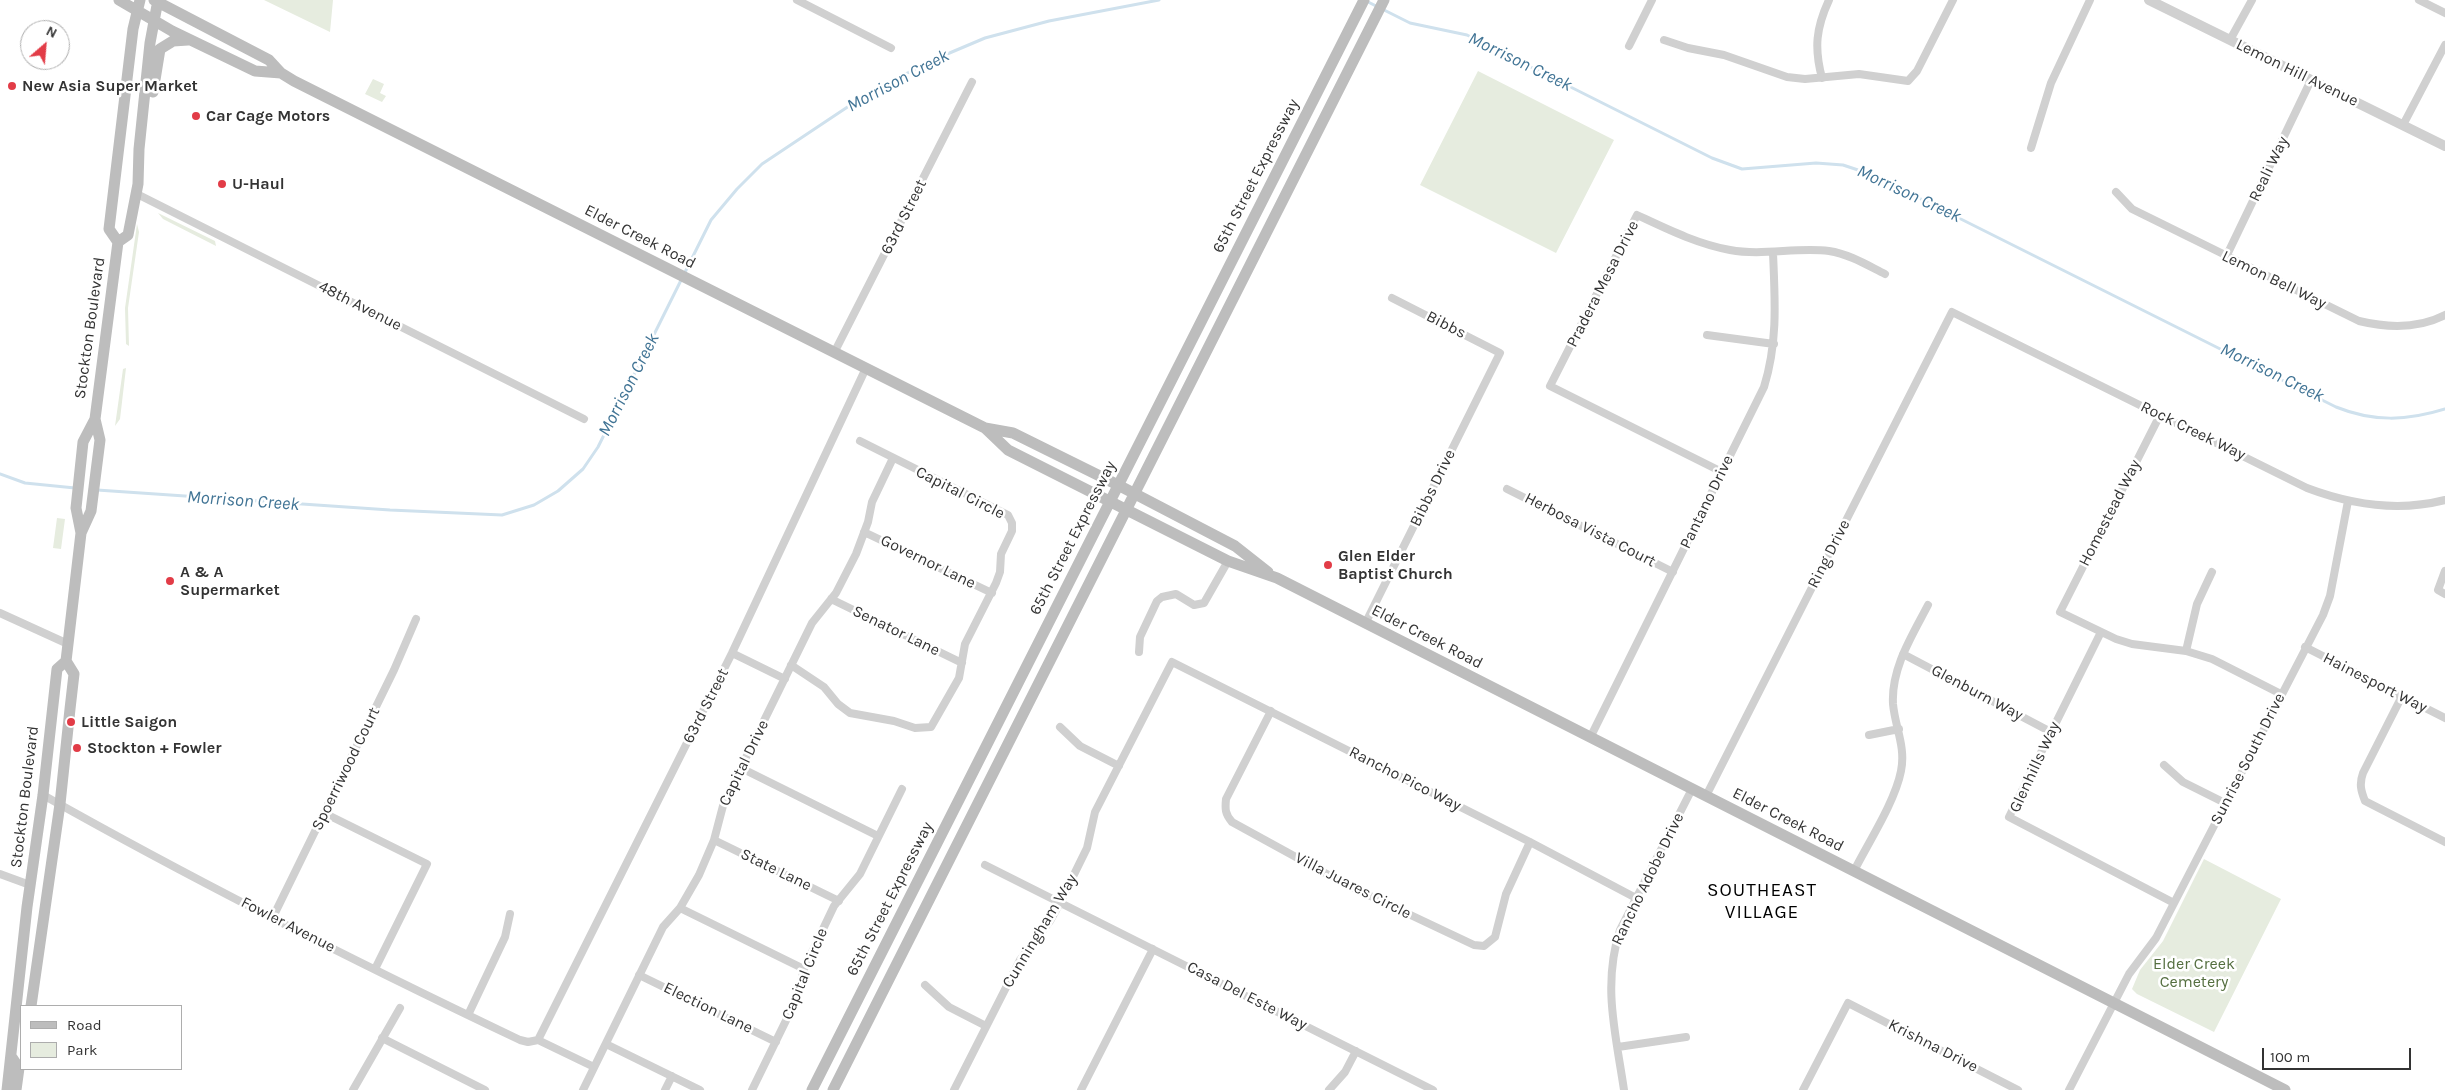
<!DOCTYPE html>
<html>
<head>
<meta charset="utf-8">
<style>
	body { margin:0 }
	#map { position:relative; width:2445px; height:1090px; overflow:hidden; background:#fff; font-family:Karla,sans-serif }
	canvas { display:block }
	.legend { position:absolute; left:20px; top:1005px; width:162px; height:65px; box-sizing:border-box; background:#fff; border:1px solid #adadad; margin:0; padding:6px 9px; list-style:none; font-size:15px; color:#333 }
	.legend li { display:flex; align-items:center; gap:10px; height:25px }
	.legend b { width:25px; border:1px solid #adadad }
	.north { position:absolute; left:20px; top:20px; width:50px; height:50px; box-sizing:border-box; background:#fff; border:1px solid #adadad; border-radius:50%; rotate:27deg; font-size:14px; font-weight:700; line-height:20px; text-align:center; color:#333 }
	.north::after { content:''; display:block; margin:auto; width:18px; height:22px; background:#e23c47; clip-path:polygon(50% 0,100% 100%,50% 72%,0 100%) }
	.scale { position:absolute; left:2262px; top:1048px; width:149px; height:22px; box-sizing:border-box; border:2px solid #333; border-top:0; padding-left:6px; font-size:15px; line-height:18px; white-space:nowrap; color:#333; -webkit-text-stroke:4px #fff; paint-order:stroke }
</style>
</head>
<body>
<div id="map">
<canvas width="2445" height="1090"></canvas>
<ul class="legend">
<li><b style="height:6px;background:#bdbdbd"></b>Road</li>
<li><b style="height:14px;background:#e6ecdf"></b>Park</li>
</ul>
<div class="north">N</div>
<div class="scale">100 m</div>
</div>
<script>
const context = document.querySelector('canvas').getContext('2d');
context.lineJoin = 'round';
function fill(path, color) { context.fillStyle = color; context.fill(path, 'evenodd'); }
function trace(path, color, width, dash) { context.strokeStyle = color; context.lineWidth = width; context.lineCap = dash ? 'butt' : 'round'; context.setLineDash(dash || []); context.stroke(path); }
function drawText(font, color, halo, rows, align = 'center') {
  context.font = font + ' Karla,sans-serif'; context.lineWidth = 5; context.setLineDash([]); context.textBaseline = 'middle'; context.strokeStyle = halo; context.fillStyle = color; for (const [text, x, y, turn = 0] of rows) {
    context.save(); context.translate(x, y); context.rotate((+turn || 0) * Math.PI / 180); context.textAlign = isNaN(turn) ? turn : align; if (halo) context.strokeText(text, 0, 0); context.fillText(text, 0, 0); context.restore();
  }
}
const green = new Path2D(`
	M264 0H333L330 32Z
	M1478 71 1614 140 1556 253 1420 185Z
	M373 79 384 84 380 93 386 96 382 102 365 94Z
	M158 213 215 241 216 246 163 219Z
	M137 224 139 232 128 308 129 346 126 344 125 308Z
	M126 368 120 419 115 426 123 369Z
	M57 518 65 519 61 549 53 548Z
	M2204 859 2281 899 2214 1032 2137 994 2132 989 2140 970 2163 941Z`);
const stream = new Path2D(`
	M1366 1 1410 23 1467 35 1712 158 1742 169 1816 163 1843 165 1873 175 2336 407C2373 422 2407 421 2445 409
	M0 474 25 483 75 488
	M97 490 390 510 502 515 534 505 558 491 583 469 598 447 711 220 737 189 762 164 870 92 933 60 985 38 1049 21 1159 0`);
const minor = new Path2D(`
	M797 0 891 48
	M2419 0 2445 13
	M1664 40 1688 48 1724 55 1787 77 1805 79 1859 74 1908 81 1917 71 1953 0
	M2230 40 2252 0
	M1629 46 1652 0
	M1822 78C1814 48 1816 28 1829 0
	M2403 125 2445 45
	M2031 148 2051 83 2090 0
	M2116 192 2132 209 2359 321C2388 328 2418 329 2445 315
	M137 194 584 419
	M2226 257 2311 80
	M1707 335 1774 344
	M834 353 972 82
	M2160 415 2060 612 2116 639 2132 644 2186 651 2212 659 2281 694
	M1722 472 1550 386 1637 215C1667 229 1697 244 1730 250 1763 256 1796 247 1829 251 1849 254 1867 265 1885 274
	M1507 489 1673 572
	M864 532 992 593
	M2445 571 2438 590 2445 594
	M831 599 962 663
	M0 613 68 644
	M1365 624 1500 353 1392 298
	M2101 632 2009 817 2174 903
	M2305 647 2445 718
	M2186 651 2197 604 2212 572
	M1139 652 1140 637 1157 601 1162 597 1176 594 1194 605 1204 603 1228 561
	M732 653 785 679
	M1903 654 2051 732
	M791 665 824 687 838 704 850 713 894 721 915 728 931 727 959 678 965 644 996 583 1000 572 1001 554 1012 531V523L1008 515 860 441
	M2402 696 2363 773C2359 784 2361 791 2365 801L2445 842
	M1271 711 1226 799C1225 809 1225 814 1232 822L1345 884 1474 945 1484 946 1495 937 1506 894 1530 842
	M1060 727 1080 746 1119 766
	M1869 735 1899 729
	M1590 738 1764 387C1778 342 1775 300 1773 253
	M2164 765 2183 782 2225 803
	M741 768 878 836
	M43 795C199 883 358 963 520 1040L528 1042 538 1040
	M1706 796 1952 312 2307 488C2352 505 2398 512 2445 500
	M324 813 427 864 375 969
	M714 840 839 901
	M985 865 1433 1090
	M1854 871C1868 843 1895 802 1901 771 1906 747 1895 727 1893 704 1891 668 1912 636 1928 605
	M0 874 30 885
	M680 908 804 969
	M273 917 394 670 416 619
	M639 975 776 1042
	M925 985 949 1007 986 1026
	M468 1015 505 937 510 914
	M382 1038 485 1090
	M538 1040 732 653 866 368
	M538 1040 594 1067
	M606 1044 700 1090
	M1618 1047 1686 1037
	M353 1090 400 1008
	M583 1090 663 927 680 908 699 875 714 840 724 802 812 623 836 593 856 554 868 522 872 502 893 458
	M665 1090 672 1076
	M752 1090 797 998 804 969 834 906 860 874 902 789
	M954 1090 1020 960 1050 921 1060 903 1087 848 1095 812 1172 662 1530 842 1636 898
	M1081 1090 1153 949
	M1329 1090 1345 1072 1356 1051
	M1624 1090C1616 1035 1602 985 1620 930L1692 789
	M1803 1090 1848 1003 2018 1090
	M2069 1090 2129 974 2156 938 2323 615 2330 596 2348 501`);
const tertiary = new Path2D(`
	M2149 0 2445 146`);
const secondary = new Path2D(`
	M119 0 172 31 255 71 281 73
	M154 0 269 60 281 73 294 81 985 428 1013 433 1118 485 1235 546 1268 572
	M153 92 160 49 173 41 188 40
	M118 242 128 235 138 184 139 149 150 43 158 0
	M985 428 1008 450 1228 561 1277 578 2285 1090
	M81 533 76 508 83 442 95 419 118 242 109 229 133 29 140 0
	M31 1006 60 804 70 709 74 674 66 661 81 533 91 511 100 440 95 419
	M11 1056 19 1068 16 1090
	M7 1090 27 907 43 795 57 669 66 661
	M812 1090 1364 0
	M833 1090 1384 0`);
const markers = [
	[12,86,5,"#e23c47"],
	[196,116,5,"#e23c47"],
	[222,184,5,"#e23c47"],
	[1328,565,5,"#e23c47"],
	[170,581,5,"#e23c47"],
	[71,722,5,"#e23c47"],
	[77,748,5,"#e23c47"]
];
const streetNames = [
	["Lemon Hill Avenue",2297,73,26],
	["Reali Way",2269,169,-64],
	["65th Street Expressway",1256,176,-63],
	["63rd Street",904,217,-63],
	["Elder Creek Road",640,237,27],
	["Lemon Bell Way",2274,280,26],
	["Pradera Mesa Drive",1603,284,-63],
	["48th Avenue",360,306,27],
	["Bibbs",1446,325,27],
	["Stockton Boulevard",90,328,-82],
	["Rock Creek Way",2193,431,26],
	["Bibbs Drive",1433,488,-64],
	["Capital Circle",960,493,27],
	["Pantano Drive",1707,502,-64],
	["Homestead Way",2110,513,-63],
	["Herbosa Vista Court",1590,530,27],
	["65th Street Expressway",1073,538,-63],
	["Ring Drive",1829,554,-63],
	["Governor Lane",928,562,26],
	["Senator Lane",896,631,26],
	["Elder Creek Road",1427,637,27],
	["Hainesport Way",2375,683,27],
	["Glenburn Way",1977,693,28],
	["63rd Street",706,706,-63],
	["Sunrise South Drive",2248,759,-63],
	["Capital Drive",744,763,-64],
	["Glenhills Way",2035,767,-65],
	["Spoerriwood Court",346,769,-64],
	["Rancho Pico Way",1405,779,27],
	["Stockton Boulevard",25,797,-83],
	["Elder Creek Road",1788,820,27],
	["State Lane",776,870,26],
	["Rancho Adobe Drive",1648,879,-64],
	["Villa Juares Circle",1353,886,27],
	["65th Street Expressway",890,899,-63],
	["Fowler Avenue",288,925,27],
	["Cunningham Way",1040,931,-59],
	["Capital Circle",805,974,-68],
	["Casa Del Este Way",1247,996,27],
	["Election Lane",708,1008,26],
	["Krishna Drive",1933,1046,27]
];
const poiNames = [
	["New Asia Super Market",22,86],
	["Car Cage Motors",206,116],
	["U-Haul",232,184],
	["Glen Elder",1338,556],
	["Baptist Church",1338,574],
	["A & A",180,572],
	["Supermarket",180,590],
	["Little Saigon",81,722],
	["Stockton + Fowler",87,748]
];
const parkNames = [
	["Elder Creek",2194,964],
	["Cemetery",2194,982]
];
const waterNames = [
	["Morrison Creek",1520,62,26],
	["Morrison Creek",898,81,-28],
	["Morrison Creek",1909,194,25],
	["Morrison Creek",2272,373,26],
	["Morrison Creek",629,385,-63],
	["Morrison Creek",243,501,4]
];
const quarterNames = [
	["SOUTHEAST",1762,891],
	["VILLAGE",1762,913]
];
fill(green, '#e6ecdf');
trace(stream, '#cfe1ed', 3);
trace(minor, '#d0d0d0', 8);
trace(tertiary, '#d0d0d0', 10);
trace(secondary, '#bdbdbd', 11);
for (const [x, y, r, color] of markers) { const dot = new Path2D(); dot.arc(x, y, r, 0, 2 * Math.PI); context.fillStyle = color; context.fill(dot); trace(dot, '#fff', 2); }
drawText('16px', '#333', '#fff', streetNames);
drawText('bold 16px', '#333', '#fff', poiNames, 'left');
drawText('16px', '#556f40', '#fff', parkNames);
drawText('italic 18px', '#417495', '#fff', waterNames);
context.letterSpacing = '1px';
drawText('19px', '#000', '#fff', quarterNames);
context.letterSpacing = '0px';
</script>
</body>
</html>
